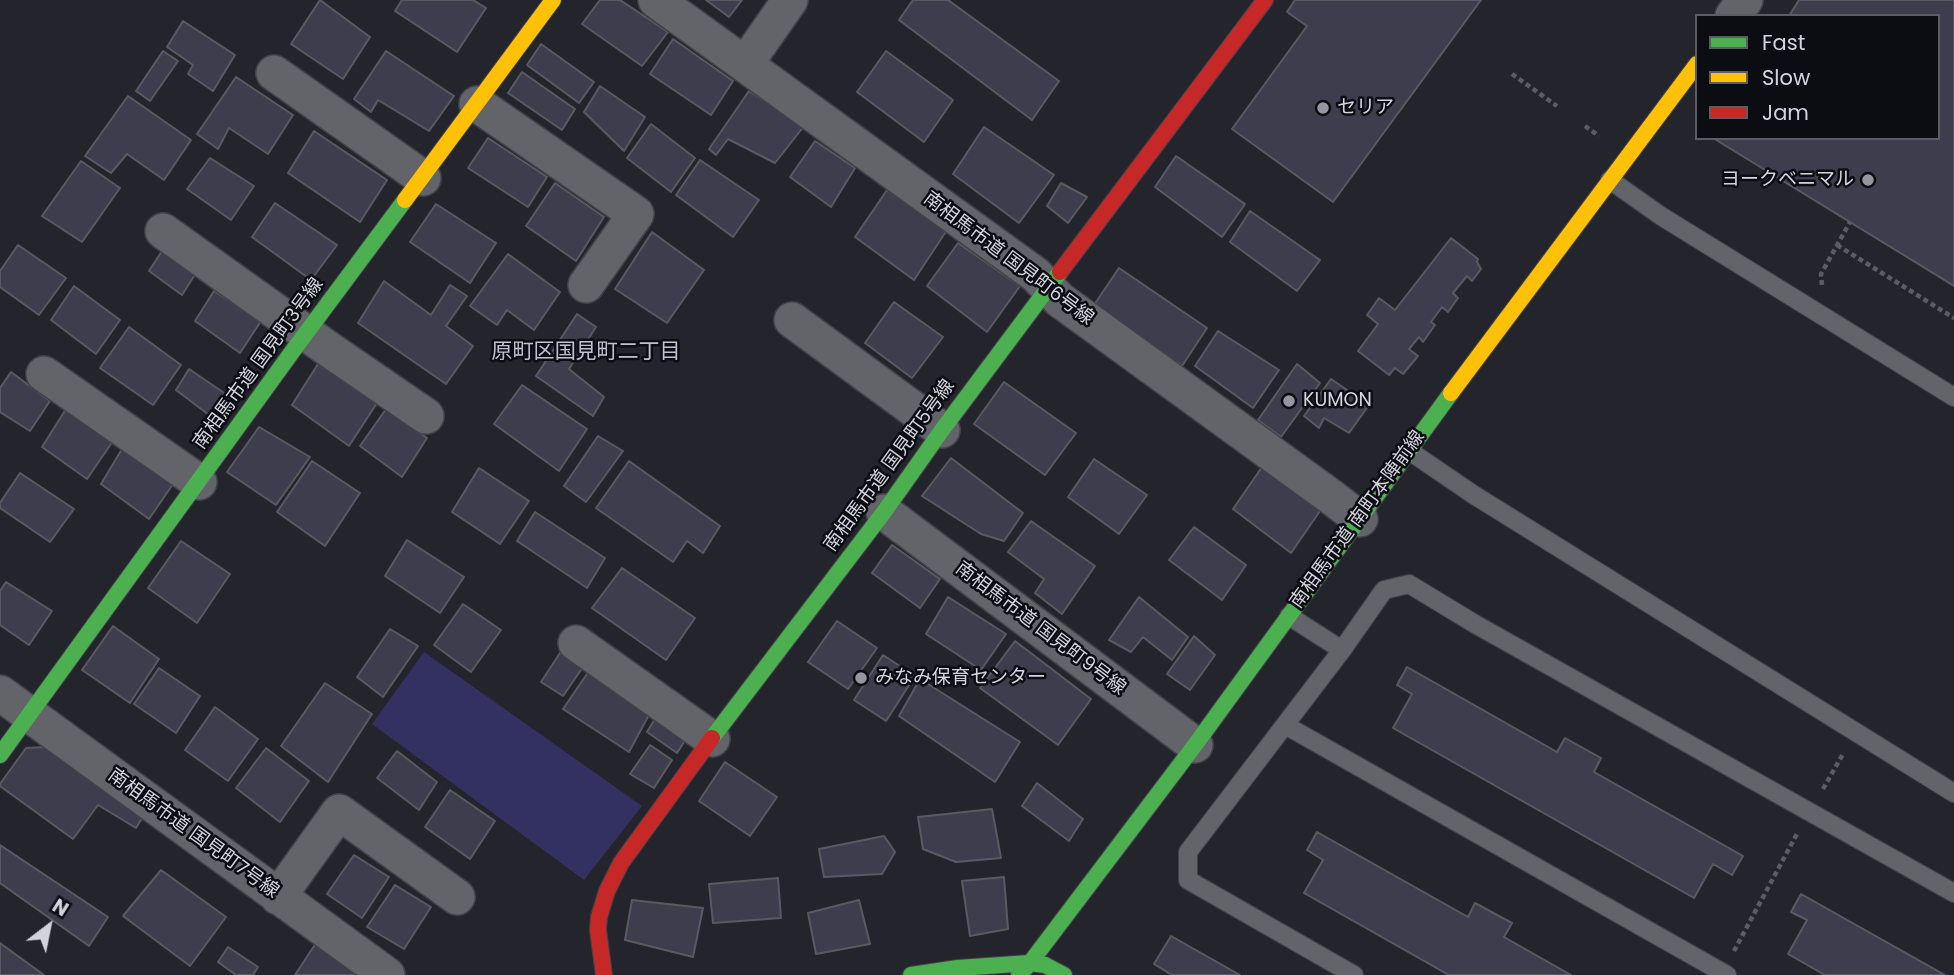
<!DOCTYPE html>
<html>
<head>
<meta charset="utf-8">
<style>
	body { margin:0 }
	#map { position:relative; width:1954px; height:975px; overflow:hidden; background:#24252c; font-family:Poppins,sans-serif }
	canvas { display:block }
	.legend { position:absolute; left:1695px; top:14px; width:245px; height:126px; box-sizing:border-box; background:#0c0c13; border:2px solid #5b5c64; margin:0; padding:9px 12px; list-style:none; font-size:21px; color:#d2d3dd }
	.legend li { display:flex; align-items:center; gap:14px; height:35px }
	.legend b { width:35px; border:2px solid #5b5c64 }
	.north { position:absolute; left:14px; top:891px; width:70px; height:70px; -webkit-text-stroke:5px #0c0c13; paint-order:stroke; rotate:32deg; font-size:19px; font-weight:700; line-height:28px; text-align:center; color:#d2d3dd }
	.north::after { content:''; display:block; margin:auto; width:24px; height:32px; background:#d2d3dd; clip-path:polygon(50% 0,100% 100%,50% 72%,0 100%) }
</style>
</head>
<body>
<div id="map">
<canvas width="1954" height="975"></canvas>
<ul class="legend">
<li><b style="height:9px;background:#4caf50"></b>Fast</li>
<li><b style="height:9px;background:#ffc107"></b>Slow</li>
<li><b style="height:9px;background:#c62828"></b>Jam</li>
</ul>
<div class="north">N</div>
</div>
<script>
const context = document.querySelector('canvas').getContext('2d');
context.lineJoin = 'round';
function fill(path, color) { context.fillStyle = color; context.fill(path, 'evenodd'); }
function trace(path, color, width, dash) { context.strokeStyle = color; context.lineWidth = width; context.lineCap = dash ? 'butt' : 'round'; context.setLineDash(dash || []); context.stroke(path); }
function drawText(font, color, halo, rows, align = 'center') {
  context.font = font + ' Poppins,"Noto Sans JP",sans-serif'; context.lineWidth = 5; context.setLineDash([]); context.textBaseline = 'middle'; context.strokeStyle = halo; context.fillStyle = color; for (const [text, x, y, turn = 0] of rows) {
    context.save(); context.translate(x, y); context.rotate((+turn || 0) * Math.PI / 180); context.textAlign = isNaN(turn) ? turn : align; if (halo) context.strokeText(text, 0, 0); context.fillText(text, 0, 0); context.restore();
  }
}
const green = new Path2D(`
	M424 652 642 806 584 880 372 724Z`);
const building = new Path2D(`
	M320 0 370 37 343 79 291 44Z
	M402 0H473L486 8 457 52 395 11Z
	M600 0H620L668 32 642 66 582 24Z
	M706 0H742L729 17Z
	M913 0H948L1059 81 1032 120 899 20Z
	M1295 0H1481L1333 202 1232 129 1307 26 1287 12Z
	M1799 0H1954V286L1713 138H1938V16H1789Z
	M183 21 235 55 213 91 188 74 193 65 167 47Z
	M673 39 733 81 711 115 650 74Z
	M541 44 594 82 579 103 527 65Z
	M163 51 178 61 150 101 136 91Z
	M386 51 454 96 429 131 378 100 371 112 354 99Z
	M886 51 953 100 924 142 857 92Z
	M522 72 575 109 562 130 508 93Z
	M236 77 293 115 268 154 229 128 218 149 197 134Z
	M600 86 645 117 624 151 584 112Z
	M749 91 804 126 775 163 728 139 716 155 709 149Z
	M128 96 191 140 164 180 127 154 111 173 85 156Z
	M651 124 695 158 671 192 627 158Z
	M984 127 1054 175 1019 223 953 174Z
	M314 131 387 180 360 222 288 173Z
	M488 138 547 177 528 207 468 168Z
	M815 141 855 168 831 207 790 177Z
	M1176 156 1245 204 1222 237 1155 187Z
	M210 158 254 186 231 220 187 189Z
	M700 160 759 200 733 237 676 195Z
	M81 161 120 188 82 242 42 216Z
	M555 183 604 217 576 261 526 226Z
	M1061 183 1087 197 1068 223 1047 206Z
	M887 190 947 230 914 280 855 237Z
	M275 203 337 245 311 280 252 237Z
	M436 204 496 243 470 283 410 242Z
	M1250 211 1320 260 1297 291 1230 242Z
	M652 232 704 270 667 323 615 289Z
	M1451 238 1478 259 1477 262 1481 269 1472 281 1467 276 1453 293 1458 298 1448 312 1442 307 1431 322 1435 325 1423 342 1419 337 1409 349 1418 356 1403 374 1395 368 1389 375 1358 351 1378 324 1367 315 1379 298 1395 310Z
	M958 243 1020 286 987 332 927 286Z
	M18 245 66 278 39 315 0 287V271Z
	M162 251 196 273 182 295 149 271Z
	M508 254 560 292 534 330 507 310 497 325 470 306Z
	M1119 268 1207 328 1182 366 1094 305Z
	M384 281 431 315 450 285 467 296 446 326 473 346 446 384 358 323Z
	M74 286 120 320 96 354 51 320Z
	M214 291 261 321 240 353 195 321Z
	M894 302 943 337 912 378 865 343Z
	M577 314 596 327 569 369 604 397 593 416 536 376Z
	M129 327 181 365 153 405 100 368Z
	M1218 331 1279 370 1253 408 1195 366Z
	M318 364 377 403 349 446 292 405Z
	M1297 364 1320 383 1281 437 1258 420Z
	M189 369 233 399 217 421 176 390Z
	M11 372 50 401 30 431 0 412V388Z
	M1331 379 1369 405 1349 433 1324 418 1319 428 1304 416Z
	M1004 382 1076 433 1045 475 974 424Z
	M522 385 587 429 559 471 494 424Z
	M66 409 113 441 87 479 42 447Z
	M386 409 427 438 402 477 360 446Z
	M259 427 310 457 276 505 227 472Z
	M598 436 623 451 586 502 564 486Z
	M122 449 173 484 149 519 101 484Z
	M951 458 1023 513 1004 541 981 534 922 496Z
	M1094 459 1147 495 1119 534 1068 497Z
	M312 461 360 493 325 546 277 512Z
	M629 461 720 526 703 553 687 541 673 562 596 508Z
	M1262 467 1322 508 1291 553 1233 509Z
	M479 468 529 501 500 544 452 512Z
	M20 473 74 509 50 542 0 508V503Z
	M535 512 605 558 587 588 517 541Z
	M1031 521 1095 566 1062 614 1035 593 1044 579 1008 552Z
	M1194 527 1246 565 1222 600 1169 560Z
	M407 540 464 577 440 613 385 576Z
	M181 541 230 574 197 623 148 588Z
	M892 545 940 579 920 608 872 573Z
	M622 568 695 618 666 660 592 608Z
	M6 582 52 611 29 645 0 625V591Z
	M948 597 1006 634 981 670 926 634Z
	M1139 597 1188 637 1172 660 1143 637 1131 652 1109 640Z
	M463 604 501 630 471 672 434 645Z
	M837 621 877 648 848 689 808 662Z
	M113 626 159 659 130 703 82 670Z
	M390 629 418 646 383 697 357 677Z
	M1194 636 1215 655 1190 690 1167 674Z
	M1015 641 1091 699 1058 745 980 688Z
	M560 653 583 667 563 696 541 682Z
	M883 655 915 676 886 721 854 700Z
	M1407 667 1557 752 1565 738 1601 758 1594 772 1743 856 1732 875 1713 864 1694 898 1393 728 1412 694 1397 685Z
	M159 668 200 696 176 733 134 704Z
	M589 671 650 713 629 752 563 709Z
	M920 679 1020 742 995 782 899 716Z
	M325 683 372 714 328 782 281 746Z
	M215 707 258 739 228 781 185 750Z
	M656 717 686 739 677 753 647 732Z
	M650 745 672 760 654 788 630 774Z
	M46 747 144 815 136 828 98 805 73 839 0 786V784L26 748Z
	M266 748 309 781 280 822 236 788Z
	M397 751 437 782 419 810 377 778Z
	M725 762 777 797 750 836 699 801Z
	M1037 783 1083 819 1069 841 1022 806Z
	M450 790 495 821 470 859 425 827Z
	M992 809 1001 858 956 862 923 849 918 817Z
	M1317 832 1468 917 1475 903 1512 923 1504 937 1571 975H1449L1304 893 1323 860 1307 850Z
	M884 836 895 852 882 874 824 877 819 849Z
	M0 845 108 917 89 946 0 883Z
	M354 855 389 877 362 918 327 894Z
	M161 870 226 917 190 966 123 916Z
	M1004 877 1008 929 970 936 962 881Z
	M778 878 781 918 713 923 709 884Z
	M395 885 431 907 404 949 367 927Z
	M1801 894 1945 975H1825L1788 954 1807 920 1791 912Z
	M632 900 703 908 693 957 625 940Z
	M859 900 870 944 816 954 808 913Z
	M1171 936 1240 975H1172L1154 964Z
	M0 943 44 975H0Z
	M316 943 362 975H295Z
	M228 947 258 967 253 975H236L218 962Z`);
const path = new Path2D(`
	M1512 74 1557 106
	M1585 126 1599 136
	M1837 245 1954 318
	M1822 285 1821 274 1850 222
	M1823 789 1843 754
	M1734 951 1798 832`);
const lane = new Path2D(`
	M1610 180 1661 216 1954 397
	M1408 450 1474 495 1954 793
	M1289 616 1342 650 1188 852V880L1354 975
	M1342 650 1384 590 1409 584 1475 624 1954 893
	M1285 725 1727 975`);
const street = new Path2D(`
	M656 0 1036 275 1060 300 1334 499 1360 519
	M1733 16 1745 0
	M746 63 790 0
	M274 73 423 178
	M477 104 636 214 586 285
	M163 231 327 348 426 416
	M792 320 942 430
	M44 374 199 482
	M884 512 1195 745
	M576 643 712 739
	M0 693 387 975
	M278 897 339 812 457 897`);
const fast = new Path2D(`
	M712 738 884 512 942 430 1060 272
	M0 755 292 352 405 200
	M911 975 958 968 1030 963 1045 965 1064 975
	M1019 975 1030 963 1195 745 1451 393`);
const slow = new Path2D(`
	M405 200 553 0
	M1451 393 1697 64`);
const jam = new Path2D(`
	M1060 272 1265 0
	M604 975 598 930 599 917 607 891 621 863 712 738`);
const markers = [
	[1323,108,7,"#95969f"],
	[1868,180,7,"#95969f"],
	[1289,401,7,"#95969f"],
	[861,678,7,"#95969f"]
];
const poiNames = [
	["セリア",1337,108],
	["ヨークベニマル",1854,180,"right"],
	["KUMON",1303,401],
	["みなみ保育センター",875,678]
];
const streetNames = [
	["南相馬市道 国見町6号線",1008,259,37],
	["南相馬市道 国見町3号線",259,364,-54],
	["南相馬市道 国見町5号線",890,466,-54],
	["南相馬市道 南町本陣前線",1358,520,-54],
	["南相馬市道 国見町9号線",1040,629,37],
	["南相馬市道 国見町7号線",193,834,36]
];
const neighbourhoodNames = [
	["原町区国見町二丁目",586,353]
];
fill(green, '#333161');
fill(building, '#3e3d4e');
trace(building, '#595a61', 2);
trace(lane, '#414249', 20);
trace(street, '#414249', 38);
trace(fast, '#414249', 18);
trace(slow, '#414249', 18);
trace(jam, '#414249', 18);
trace(path, '#5c5c62', 4.5, [5, 3.5]);
trace(lane, '#63646a', 18);
trace(street, '#63646a', 35);
trace(fast, '#4caf50', 16);
trace(slow, '#ffc107', 16);
trace(jam, '#c62828', 16);
for (const [x, y, r, color] of markers) { const dot = new Path2D(); dot.arc(x, y, r, 0, 2 * Math.PI); context.fillStyle = color; context.fill(dot); trace(dot, '#0c0c13', 2.5); }
drawText('19px', '#d2d3dd', '#0c0c13', poiNames, 'left');
drawText('19px', '#d2d3dd', '#0c0c13', streetNames);
drawText('21px', '#bfc0d4', '#0c0c13', neighbourhoodNames);
</script>
</body>
</html>
